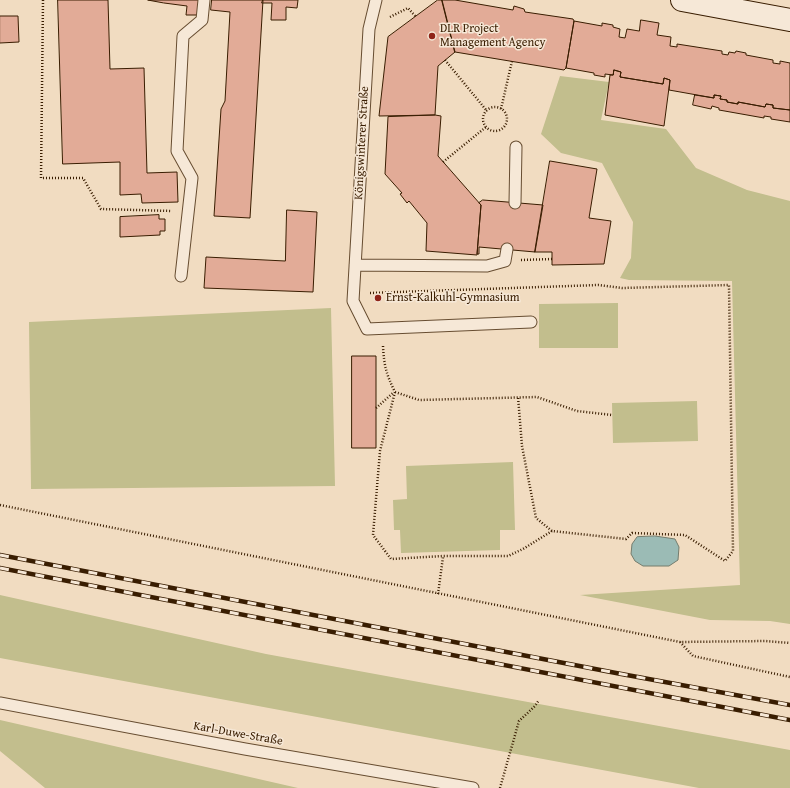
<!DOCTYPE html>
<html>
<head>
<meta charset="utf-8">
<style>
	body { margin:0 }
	canvas { display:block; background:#f1dcc1 }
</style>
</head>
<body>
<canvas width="790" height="788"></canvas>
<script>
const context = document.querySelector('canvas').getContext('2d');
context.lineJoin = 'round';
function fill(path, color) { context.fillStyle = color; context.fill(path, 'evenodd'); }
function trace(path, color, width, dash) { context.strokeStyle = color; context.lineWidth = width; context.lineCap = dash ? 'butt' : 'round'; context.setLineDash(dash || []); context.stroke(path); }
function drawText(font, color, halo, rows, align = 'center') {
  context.font = font + ' "Gentium Book Plus",serif'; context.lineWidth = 3; context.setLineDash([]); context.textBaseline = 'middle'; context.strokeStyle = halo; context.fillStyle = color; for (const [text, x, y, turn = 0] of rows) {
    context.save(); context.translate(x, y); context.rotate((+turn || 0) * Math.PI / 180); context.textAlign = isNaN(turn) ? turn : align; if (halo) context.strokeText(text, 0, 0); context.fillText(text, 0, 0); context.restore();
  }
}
const green = new Path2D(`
	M560 76 609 82 601 120 666 129 696 168 747 190 790 201V624L770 621 710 620 580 595 740 585 732 281 629 280 620 278 631 258 633 222 602 163 561 153 541 134Z
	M618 303V348H539V304Z
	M331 308 335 486 31 489 29 322Z
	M697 401 698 441 613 443 612 403Z
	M513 462 515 530H500V550L401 553 400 530H394L393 500 407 499 406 466Z
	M0 595 266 654 790 750V788H699L0 658Z
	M0 720 298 788H45L0 751Z`);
const water = new Path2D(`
	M655 536 675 539 679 547 678 560 669 566H643L635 561 631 554 632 544 637 537Z`);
const building = new Path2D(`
	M58 0H108L110 69 144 68 147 173 177 172 178 202 142 203 141 194 120 195V162L63 164Z
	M148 0H201L200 15H186L187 6 164 3Z
	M212 0H263L250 218 214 216 221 109 225 101 230 12 211 10Z
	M263 0H298L297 8 286 7V20H271L272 3H262Z
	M438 0H442L455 52 438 66 435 115 379 116 388 37Z
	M442 0H455L513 10 514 6 524 9 525 12 573 19 574 21 566 68 564 70 455 52Z
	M0 16H18L19 42 0 43Z
	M641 20 659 23 657 35 671 37 670 46 677 47V44L722 51V54L728 55 729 52 735 53 736 51 746 53V55L773 60V63L780 64V61L790 63V110L773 108V105L766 104 765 107 738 102V104L727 102V100L720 99 721 96 714 95V98L669 90 670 80 664 78 663 84 620 77 621 72 614 70 613 75 605 74V77L594 75V73L566 68 574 21 602 26V23L613 25V27L620 29 619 37 625 38 627 29 639 31Z
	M614 70 621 72 620 77 663 84 664 78 670 80 664 126 605 115 610 75H613Z
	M695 95 714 98V95L721 96 720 99 727 100V102L738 104V102L765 107 766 104 773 105V108L790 110V122L771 119V117L764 116V118L719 110V108L712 106 711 109 693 105Z
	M435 115 441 116 438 156 481 205 477 255 426 251 427 223 409 201 407 203 400 194 402 193 385 174 388 117Z
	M550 161 597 169 589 218 611 221 604 264 552 265V252H535Z
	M483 200 543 205 535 252 479 247V254H477L481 205 479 203Z
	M287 210 317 212 313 292 204 288 206 257 285 261Z
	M159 215V219H165V231H160V235L120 237V217Z
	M352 356H376V448H352Z`);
const path = new Path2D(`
	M43 0 41 178H83L101 209 172 211
	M390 17 408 8 416 17
	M445 60 487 111
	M483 119a12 12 0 1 1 24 0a12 12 0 1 1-24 0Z
	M501 109 512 61
	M443 162 486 127
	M521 260 552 259
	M370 293 598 285 622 288 729 285 733 551 725 561 685 535 632 533 626 539 552 531 536 518 522 446 518 397
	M383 346C384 365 386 374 395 392L419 400 537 397 577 411 612 415
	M395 392 380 451 373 535 391 559 443 556H508L523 549 552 531
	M376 408 394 392
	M0 505 680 642 765 641 790 643
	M438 594 443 557
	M680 642 693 656 790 677
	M500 788 519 721 535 706 539 700`);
const service = new Path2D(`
	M376 0 369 29 353 301 367 329 531 322
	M515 203 516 147
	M355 265 487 266 505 261 507 249
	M181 276 192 178 177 151 183 36 202 20 204 0
	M0 703 245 749 473 788`);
const secondary = new Path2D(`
	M682 0 790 20`);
const rail = new Path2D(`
	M0 555 616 673 790 705
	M0 568 790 720`);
const markers = [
	[432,36,4,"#8f2418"],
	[378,298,4,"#8f2418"]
];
const poiNames = [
	["DLR Project",440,29],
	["Management Agency",440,43],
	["Ernst-Kalkuhl-Gymnasium",386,298]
];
const streetNames = [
	["Königswinterer Straße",362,143,-87],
	["Karl-Duwe-Straße",238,734,10]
];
fill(green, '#c2be8d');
fill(water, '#9bbbb5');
trace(water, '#747c6d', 1);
fill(building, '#e2ab97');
trace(building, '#391d01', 1);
trace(service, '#674d31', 13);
trace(secondary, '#391d01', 24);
trace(path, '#391d01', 2.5, [1, 2]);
trace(service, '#f6e8d7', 11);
trace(secondary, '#f6e8d7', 22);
trace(rail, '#391d01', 4.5);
trace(rail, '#f6e8d7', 3, [9]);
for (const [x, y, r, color] of markers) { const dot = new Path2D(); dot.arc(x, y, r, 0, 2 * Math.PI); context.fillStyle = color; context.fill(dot); trace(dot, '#f6e8d7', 1.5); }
drawText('12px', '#391d01', '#f6e8d7', poiNames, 'left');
drawText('12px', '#391d01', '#f6e8d7', streetNames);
</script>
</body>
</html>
